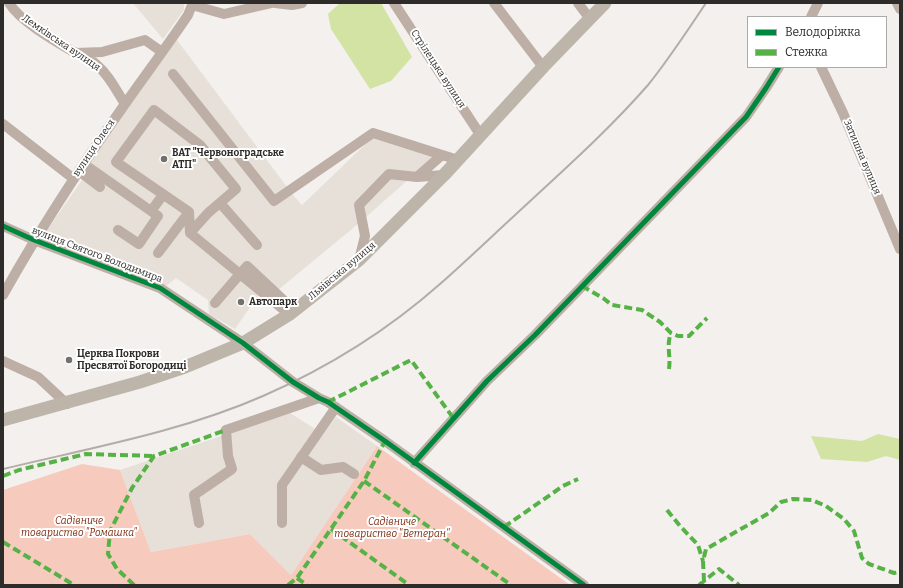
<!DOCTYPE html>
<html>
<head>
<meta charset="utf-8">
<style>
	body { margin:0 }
	#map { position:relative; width:903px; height:588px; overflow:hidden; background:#f3f0ed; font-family:Bitter,serif }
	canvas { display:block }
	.frame { position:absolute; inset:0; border:4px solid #2d2c2a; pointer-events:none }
	.legend { position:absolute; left:747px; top:16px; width:140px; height:52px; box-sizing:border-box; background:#fff; border:1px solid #ababaa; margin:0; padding:5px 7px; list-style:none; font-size:12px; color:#2d2c2a }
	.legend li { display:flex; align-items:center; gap:8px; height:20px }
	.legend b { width:20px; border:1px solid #ababaa }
</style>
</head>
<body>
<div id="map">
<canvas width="903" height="588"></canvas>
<div class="frame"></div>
<ul class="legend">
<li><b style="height:5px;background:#00873e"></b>Велодоріжка</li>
<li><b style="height:5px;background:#56b246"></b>Стежка</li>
</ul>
</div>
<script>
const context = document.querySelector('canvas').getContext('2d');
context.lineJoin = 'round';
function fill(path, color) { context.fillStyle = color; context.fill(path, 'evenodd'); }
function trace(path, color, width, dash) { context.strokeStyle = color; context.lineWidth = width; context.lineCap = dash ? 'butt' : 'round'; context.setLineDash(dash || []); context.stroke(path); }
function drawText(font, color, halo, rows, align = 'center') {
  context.font = font + ' Bitter,serif'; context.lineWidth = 4; context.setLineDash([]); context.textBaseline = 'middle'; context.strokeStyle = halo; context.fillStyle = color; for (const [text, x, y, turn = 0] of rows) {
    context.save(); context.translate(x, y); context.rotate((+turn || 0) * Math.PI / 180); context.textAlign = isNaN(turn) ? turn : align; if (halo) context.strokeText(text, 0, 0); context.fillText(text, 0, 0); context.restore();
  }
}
const built = new Path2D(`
	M133 3H184V10L163 39Z
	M177 40 293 195 302 205 372 138 434 157 358 224 278 290 264 287 235 329 209 314 208 300 176 278 166 286 45 233 92 166 88 163Z
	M290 413 323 434 336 417 377 446 291 575 250 534 151 552 120 470Z`);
const green = new Path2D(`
	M377 446 570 585H3V490L82 464 120 470 151 552 250 534 291 575Z`);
const water = new Path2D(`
	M340 3H381L412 57 391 81 370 89 331 29 328 14Z
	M878 434 900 439V460L886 456 867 462 821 459 811 436 862 441Z`);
const minor = new Path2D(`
	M9 3C20 21 53 40 72 51 80 55 90 58 96 64 109 75 116 90 125 104
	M275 3 292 5 302 3
	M394 3 481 136
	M494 3 543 67
	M578 3 590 19
	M897 3 900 9
	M192 5 224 14 272 3
	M811 17 818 3
	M76 53 102 52 145 40 162 52
	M821 67 843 113 900 249
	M173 74 274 201 373 133 458 160
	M3 124 74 179
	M84 164 151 211
	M79 171 100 187
	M417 177 442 155
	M220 203 257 245
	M3 226 34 240 160 288 243 343 293 382 319 398 328 402 385 441 584 585
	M118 230 139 244 158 216 151 211 163 195
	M190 233 208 213 236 189 200 145 154 110 116 162 189 212 190 233 240 274 247 266 295 311
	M158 253 189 212
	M359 260 365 236 359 205 389 174 417 177 444 175
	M3 295C40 229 81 166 125 104 146 74 168 45 188 15L192 5
	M215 303 240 274 288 313
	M3 361 38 377 67 404
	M301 457 321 470 343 467 354 474
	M414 463 487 381 535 335 746 117 766 88 779 67
	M199 523 194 495 232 469 228 456 226 430 319 398
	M282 523V485L336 407`);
const major = new Path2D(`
	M3 420 140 382 185 367 243 343 290 314 359 260 444 175 543 67 605 3`);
const rail = new Path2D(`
	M3 469C90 448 181 432 263 396 327 368 388 330 440 284 465 262 489 239 514 216 559 174 607 132 648 85 669 59 687 31 706 3`);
const quiet = new Path2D(`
	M582 286 603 298 612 305 642 310 660 322 671 333 678 336H689L707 318
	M669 369C671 357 666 345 671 333
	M328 402 411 360 454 419
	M3 476 19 470 86 454 154 456
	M364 481 511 585
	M667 510 680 526 698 545 703 561
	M504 527 563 486 578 479
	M331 529 409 585
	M3 542 74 585
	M297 578 307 585
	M704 581 703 561 706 549 769 513 781 502 793 499 812 500 826 506 844 519 854 531 862 558 869 564 894 573 900 572
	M134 585 117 569 108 554 110 531 132 488 154 456 226 430
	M288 585 297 578 364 481 385 441
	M699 585 719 569 739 585`);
const cycleway = new Path2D(`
	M3 226 34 240 160 288 243 343 293 382 319 398 328 402 385 441 584 585
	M414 463 487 381 535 335 746 117 766 88 779 67`);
const markers = [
	[164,159,4,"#72716e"],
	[241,302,4,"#72716e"],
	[69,360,4,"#72716e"]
];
const streetNames = [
	["Лемківська вулиця",61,43,34],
	["Стрілецька вулиця",438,69,57],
	["вулиця Олеся",94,148,-56],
	["Затишна вулиця",862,157,67],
	["вулиця Святого Володимира",97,255,21],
	["Львівська вулиця",342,271,-40]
];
const poiNames = [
	["ВАТ \"Червоноградське",172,153],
	["АТП\"",172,165],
	["Автопарк",249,302],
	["Церква Покрови",77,354],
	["Пресвятої Богородиці",77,366]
];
const parkNames = [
	["Садівниче",79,521],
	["товариство \"Ромашка\"",79,533],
	["Садівниче",392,522],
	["товариство \"Ветеран\"",392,534]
];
fill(built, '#e6e0d9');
fill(green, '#f6cbbd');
fill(water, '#d2e3a4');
trace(minor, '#bdafa6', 10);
trace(major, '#bdb4aa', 13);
trace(rail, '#b4aca6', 2);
trace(quiet, '#56b246', 4, [8, 4]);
trace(cycleway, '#00873e', 5);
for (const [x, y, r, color] of markers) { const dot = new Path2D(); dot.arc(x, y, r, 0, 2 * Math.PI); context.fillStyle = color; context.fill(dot); trace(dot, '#fff', 1.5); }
drawText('10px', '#2d2c2a', '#fff', streetNames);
drawText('bold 10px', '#2d2c2a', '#fff', poiNames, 'left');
drawText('italic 10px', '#7c2c11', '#fff', parkNames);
</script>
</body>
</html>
